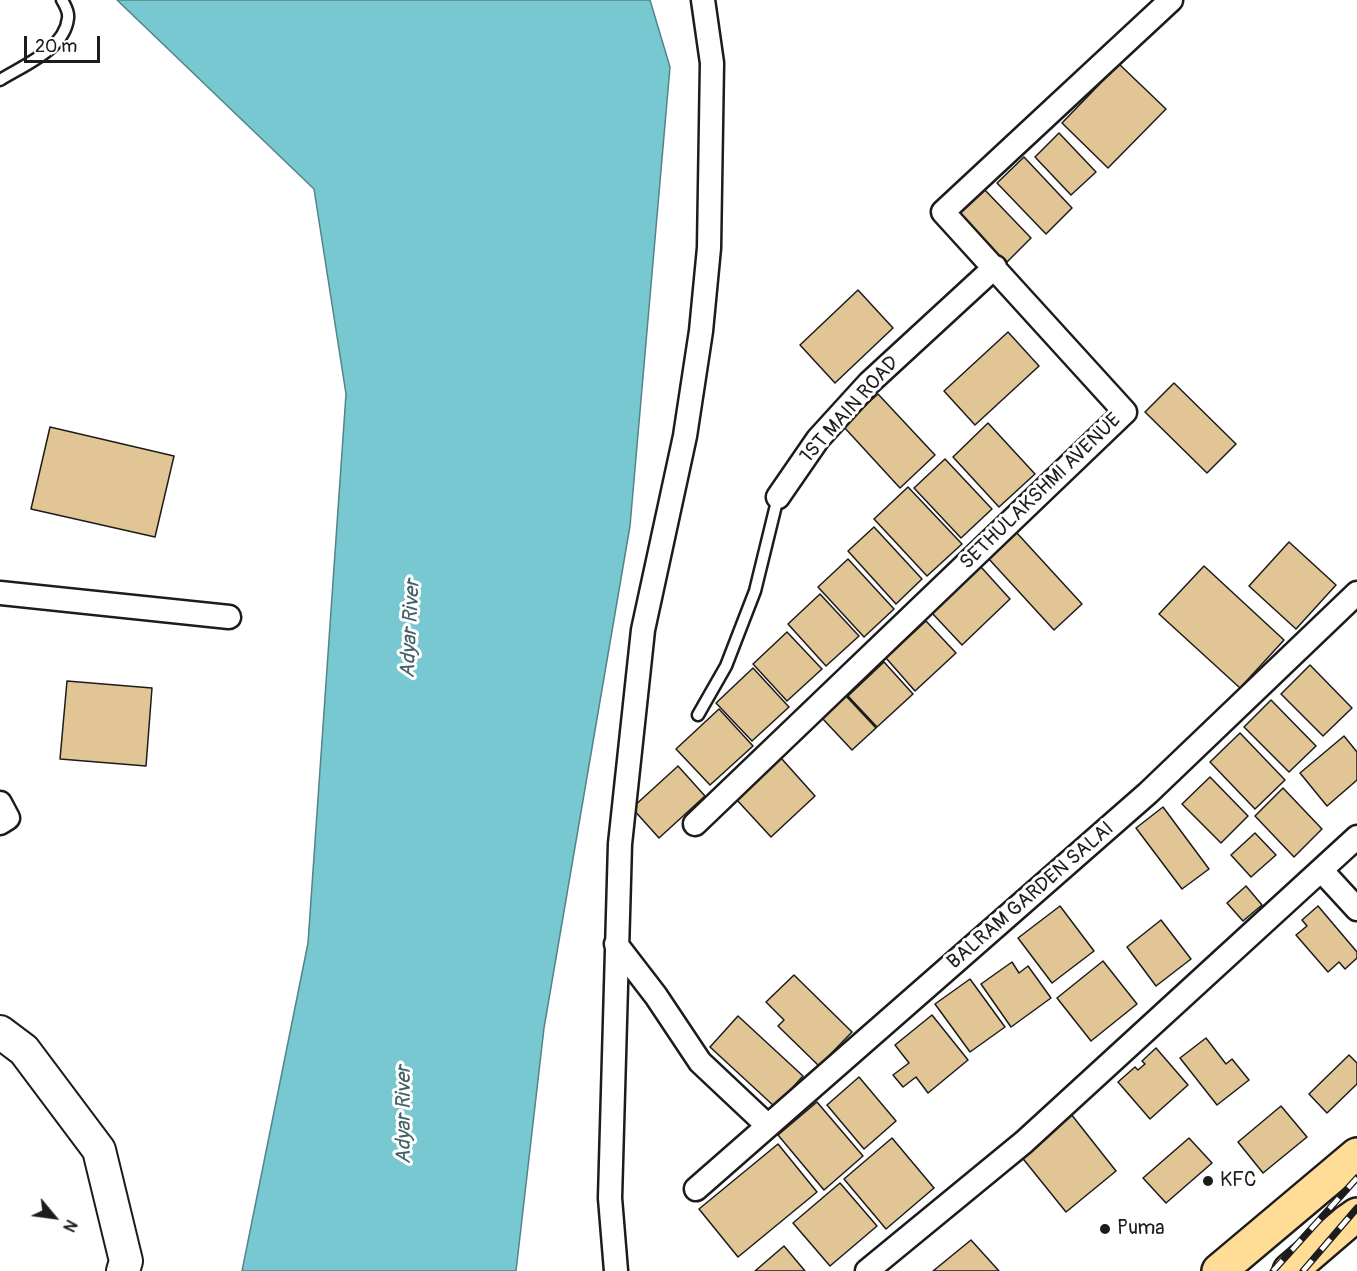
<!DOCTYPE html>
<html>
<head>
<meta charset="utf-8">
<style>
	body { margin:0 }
	#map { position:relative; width:1357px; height:1271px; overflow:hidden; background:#fff; font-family:Pangolin,sans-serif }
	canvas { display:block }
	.north { position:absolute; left:24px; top:1187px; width:60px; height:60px; -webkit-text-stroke:4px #fff; paint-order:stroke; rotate:119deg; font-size:16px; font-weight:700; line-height:24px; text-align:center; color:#1c1c1c }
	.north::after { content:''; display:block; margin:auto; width:21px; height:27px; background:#1c1c1c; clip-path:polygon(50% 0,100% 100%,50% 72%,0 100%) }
	.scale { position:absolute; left:24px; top:36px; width:76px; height:27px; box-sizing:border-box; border:3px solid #1c1c1c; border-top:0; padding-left:8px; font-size:18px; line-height:21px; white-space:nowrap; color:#1c1c1c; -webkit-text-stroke:4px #fff; paint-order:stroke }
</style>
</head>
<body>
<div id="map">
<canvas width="1357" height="1271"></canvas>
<div class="north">N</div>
<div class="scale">20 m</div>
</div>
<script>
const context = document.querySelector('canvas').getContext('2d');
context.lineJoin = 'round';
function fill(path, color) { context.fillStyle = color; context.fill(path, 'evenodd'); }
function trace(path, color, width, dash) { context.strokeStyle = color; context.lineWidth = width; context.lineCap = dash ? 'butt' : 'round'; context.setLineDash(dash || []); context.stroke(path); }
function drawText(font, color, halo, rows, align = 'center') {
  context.font = font + ' Pangolin,sans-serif'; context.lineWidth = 6; context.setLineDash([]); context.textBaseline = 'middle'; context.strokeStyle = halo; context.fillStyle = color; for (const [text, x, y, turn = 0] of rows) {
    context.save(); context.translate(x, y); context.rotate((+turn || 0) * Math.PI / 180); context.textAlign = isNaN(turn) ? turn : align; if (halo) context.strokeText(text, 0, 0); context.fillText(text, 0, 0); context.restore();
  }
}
const water = new Path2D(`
	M117 0H650L670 67 630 526 544 1028 516 1271H242L308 943 346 394 314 189Z`);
const building = new Path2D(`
	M1119 64 1166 109 1108 168 1062 123Z
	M1059 133 1096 172 1071 195 1035 157Z
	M1024 157 1072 208 1046 234 997 183Z
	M983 188 1031 238 1003 266 955 217Z
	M858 290 893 328 835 383 800 345Z
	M1008 332 1039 366 975 425 944 391Z
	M1174 383 1236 444 1207 473 1145 412Z
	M878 394 935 455 900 488 843 426Z
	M988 423 1035 474 999 507 953 457Z
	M50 427 174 456 155 537 31 509Z
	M945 459 992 509 961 538 914 488Z
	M908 487 962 544 927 576 874 519Z
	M874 527 922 579 896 604 848 551Z
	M1016 532 1082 604 1054 630 988 558Z
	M1289 542 1336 585 1296 629 1249 586Z
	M848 559 894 609 864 637 818 587Z
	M1204 566 1284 640 1240 688 1159 614Z
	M981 567 1010 599 962 645 932 613Z
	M820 594 859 636 826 666 788 624Z
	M926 621 956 653 915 691 886 658Z
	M787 632 822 669 787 701 753 664Z
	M884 662 913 694 877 727 848 696Z
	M1310 665 1352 708 1323 736 1281 694Z
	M753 668 789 707 752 741 716 703Z
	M67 681 152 688 146 766 60 759Z
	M846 696 876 728 852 750 822 718Z
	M1271 700 1316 746 1289 772 1244 727Z
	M719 709 753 746 710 785 676 749Z
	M1240 733 1285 780 1255 809 1210 762Z
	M1344 736 1357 752V780L1327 806 1300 773Z
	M781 758 815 796 771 837 736 799Z
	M678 766 705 796 659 838 632 808Z
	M1210 777 1248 816 1221 843 1182 804Z
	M1283 788 1322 829 1294 857 1255 816Z
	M1163 807 1209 869 1182 889 1136 828Z
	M1255 833 1276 855 1251 877 1231 855Z
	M1246 886 1262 905 1243 921 1227 903Z
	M1060 906 1094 951 1052 983 1018 938Z
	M1318 906 1357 952V958L1345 969 1339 962 1328 972 1296 935 1307 926 1302 920Z
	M1161 920 1191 959 1156 986 1127 947Z
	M1103 961 1137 1004 1091 1041 1057 998Z
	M1012 962 1019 973 1028 966 1051 998 1011 1027 981 984Z
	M794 975 852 1032 819 1066 778 1026 784 1020 766 1002Z
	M970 979 1005 1027 970 1052 935 1004Z
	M932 1015 968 1060 928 1093 916 1077 903 1087 893 1075 909 1063 895 1045Z
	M738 1016 803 1076 775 1107 710 1047Z
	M1206 1038 1226 1064 1232 1059 1249 1080 1217 1105 1180 1058Z
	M1156 1048 1188 1085 1150 1119 1118 1082 1135 1067 1138 1070 1145 1064 1142 1061Z
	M1349 1055 1357 1063V1084L1327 1113 1309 1094Z
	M859 1077 896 1121 864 1149 827 1105Z
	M817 1102 863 1156 824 1190 778 1135Z
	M1281 1106 1307 1137 1263 1173 1238 1142Z
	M1071 1114 1116 1171 1066 1212 1020 1155Z
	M892 1138 934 1188 886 1229 844 1179Z
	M1189 1138 1212 1163 1166 1203 1143 1178Z
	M778 1144 817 1192 738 1257 699 1209Z
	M840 1183 877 1226 830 1266 793 1223Z
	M971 1240 999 1271H933Z
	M784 1246 805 1271H755Z`);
const lane = new Path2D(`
	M0 80C24 65 65 49 68 18 69 12 65 5 62 0
	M698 715 726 666 755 591 778 497`);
const street = new Path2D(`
	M778 497 818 439 869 383 995 267
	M0 593 229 617
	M0 803 8 818 0 823
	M695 824 1125 412 943 212 1171 0
	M1322 871 1357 909
	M616 944 656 996 700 1062 768 1126
	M696 1189 1148 793 1357 593
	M616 1271 610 1198 620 844 643 630 685 436 701 331 709 248 712 63 703 0
	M867 1271 1024 1142 1357 837`);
const secondary = new Path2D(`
	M0 1032 24 1050 99 1150 126 1261 123 1271`);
const primary = new Path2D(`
	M1219 1271 1357 1155
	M1290 1271 1347 1222 1357 1215`);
const rail = new Path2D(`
	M1273 1271 1357 1178
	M1303 1271 1357 1208`);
const markers = [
	[1208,1181,6,"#1c1c1c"],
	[1105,1229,6,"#1c1c1c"]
];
const streetNames = [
	["1ST MAIN ROAD",850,410,-48],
	["SETHULAKSHMI AVENUE",1041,492,-44],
	["BALRAM GARDEN SALAI",1031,896,-41]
];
const poiNames = [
	["KFC",1220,1181],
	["Puma",1117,1229]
];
const waterNames = [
	["Adyar River",411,629,-87],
	["Adyar River",405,1115,-90]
];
fill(water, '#78c8d1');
trace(water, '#538389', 1.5);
fill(building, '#e1c595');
trace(building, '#1c1c1c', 1.5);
trace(lane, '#1c1c1c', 15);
trace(street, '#1c1c1c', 27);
trace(secondary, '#1c1c1c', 36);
trace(primary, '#1c1c1c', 38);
trace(lane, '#fff', 10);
trace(street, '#fff', 22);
trace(secondary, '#fff', 32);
trace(primary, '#ffdd96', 33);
trace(rail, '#1c1c1c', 7);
trace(rail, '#fff', 4.5, [14]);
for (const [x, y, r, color] of markers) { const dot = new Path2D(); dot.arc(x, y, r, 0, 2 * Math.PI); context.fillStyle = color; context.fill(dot); trace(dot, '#fff', 2); }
drawText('20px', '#1c1c1c', '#fff', streetNames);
drawText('20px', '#1c1c1c', '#fff', poiNames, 'left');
drawText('italic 21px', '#416164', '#fff', waterNames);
</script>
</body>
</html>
